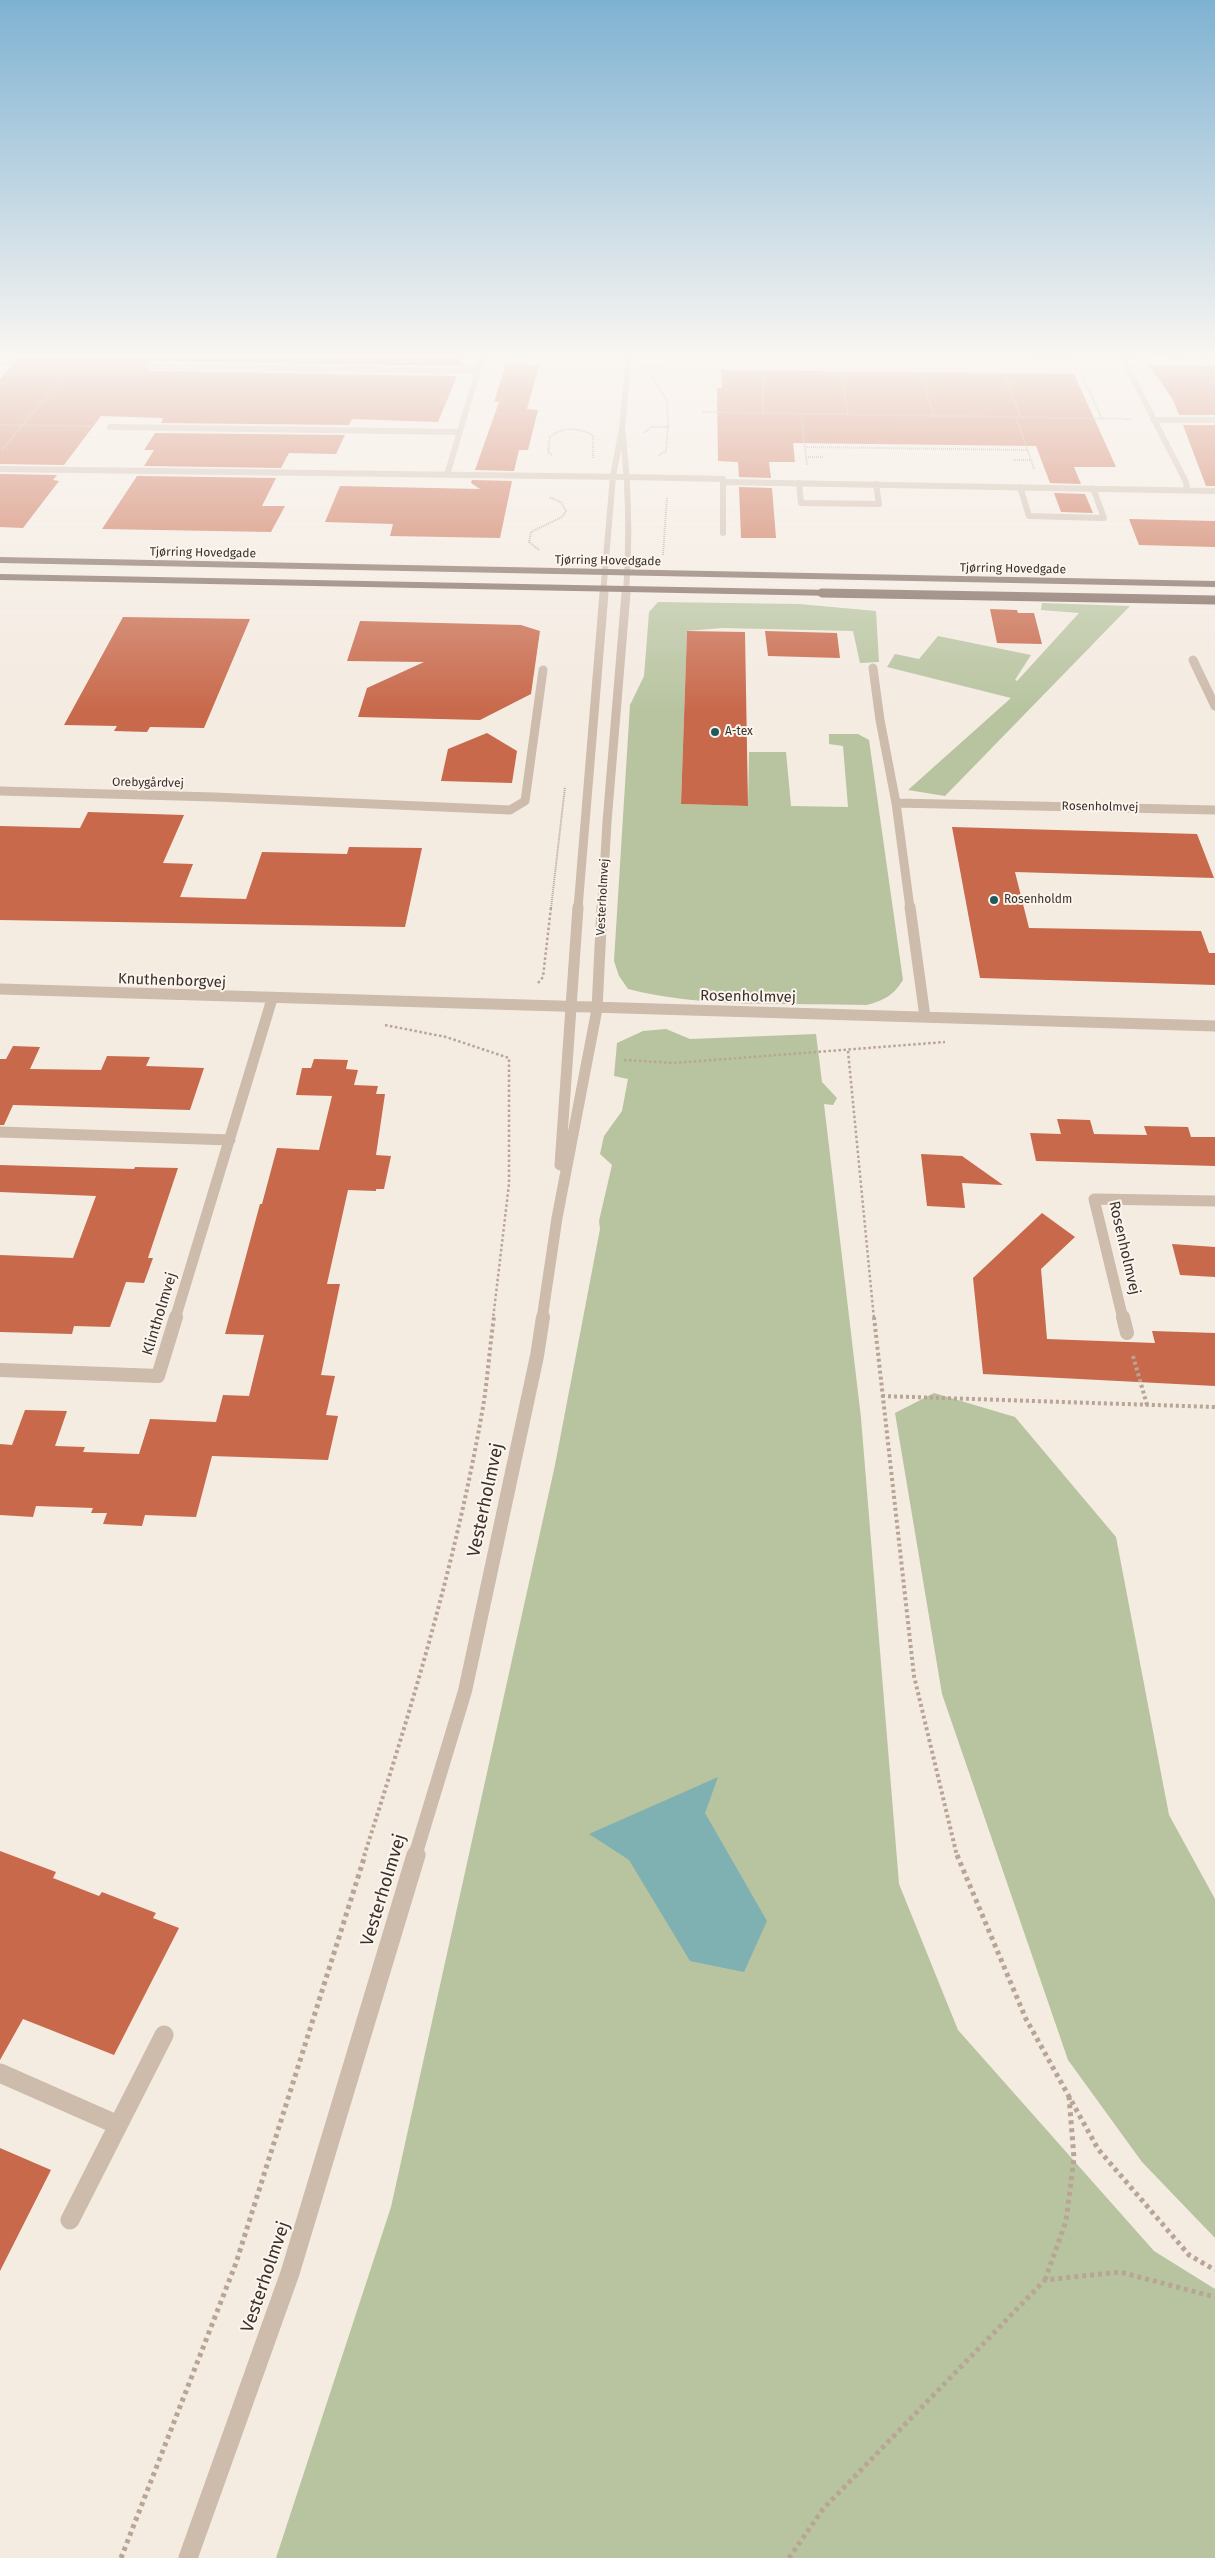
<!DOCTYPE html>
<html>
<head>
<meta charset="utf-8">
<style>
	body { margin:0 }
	canvas { display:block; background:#f4ebe1 }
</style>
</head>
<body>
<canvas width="1215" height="2558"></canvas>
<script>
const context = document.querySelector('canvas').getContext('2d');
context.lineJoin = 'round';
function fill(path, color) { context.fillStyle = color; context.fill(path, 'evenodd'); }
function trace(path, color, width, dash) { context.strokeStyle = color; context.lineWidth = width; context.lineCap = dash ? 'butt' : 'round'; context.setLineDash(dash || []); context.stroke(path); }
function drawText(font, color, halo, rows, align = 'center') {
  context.font = font + ' "Fira Sans",sans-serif'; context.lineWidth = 4; context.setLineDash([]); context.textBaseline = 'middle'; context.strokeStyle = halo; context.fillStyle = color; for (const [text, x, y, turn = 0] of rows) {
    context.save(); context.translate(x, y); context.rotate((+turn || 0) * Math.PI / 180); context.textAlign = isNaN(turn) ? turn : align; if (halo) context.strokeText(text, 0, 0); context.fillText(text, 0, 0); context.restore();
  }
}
const green = new Path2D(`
	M658 602 799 604 876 611 879 662 860 663 853 631 722 628 687 631 681 804 748 806 749 752H786L791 806 848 807 843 746 829 744V734H858L869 740 903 980C893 996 884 1000 867 1005 791 1003 700 1008 628 989L619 976 614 961 630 705 644 676 649 612Z
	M1042 603 1130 606 945 796 908 790 1011 698 887 667 895 654 919 659 938 636 1031 655 1015 680 1017 681 1079 613 1041 610Z
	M666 1029 690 1039 816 1034 822 1082 837 1098 833 1105 824 1104 861 1418 899 1884 958 2030 1154 2251 1215 2289V2558H276L391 2207 555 1465 600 1229 599 1221 612 1165 600 1154 604 1136 622 1111 628 1079 614 1076 617 1043 643 1031Z
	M934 1393 1015 1417 1116 1537 1169 1815 1215 1899V2238L1142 2162 1068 2060 942 1694 895 1413Z`);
const water = new Path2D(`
	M718 1777 705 1813 767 1921 744 1972 690 1961 629 1860 589 1834Z`);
const building = new Path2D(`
	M23 353H463L459 363H462L461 366 150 361 145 366 150 371 457 376 438 422 352 419 349 425 161 423 163 418 101 416 64 465 0 464V379Z
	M506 364 539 365 527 409 538 410 528 450H519L514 471 475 470 499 402H494Z
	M1149 365 1215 366V415H1179L1173 400Z
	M721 370 1074 374 1116 467H1074L1081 484 1050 483 1036 446 793 443 795 462H769L771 478 739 477 738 462 718 461 717 388H722Z
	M1183 425H1215V486H1206Z
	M155 433 345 435 336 454 289 453 281 468 144 466 154 450H144Z
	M0 474 57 475 53 480 59 481 23 528 0 527Z
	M137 476 276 478 262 506H285L271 532 102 529Z
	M472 480 512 481 500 538 390 536 393 524 325 522 340 486 480 489 471 483Z
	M739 487 772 488 776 538H741Z
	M1054 493 1085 494 1093 513 1061 512Z
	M1129 519 1215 521V547L1139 545Z
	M990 609 1017 610 1018 613H1034L1042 644 997 643Z
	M123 617 250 619 204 728 150 727 147 732 114 731 117 726 64 725Z
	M360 621 521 625 540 631 531 694 480 720 358 717 367 688 424 662 347 661Z
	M687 631 745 632 748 806 681 804Z
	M765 631 837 633 840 658 768 656Z
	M487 733 517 751 512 783 441 781 448 749Z
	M88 812 184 815 163 863 193 864 180 897 246 899 262 852 347 854 349 847 422 848 405 927 0 920V826L80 828Z
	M952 827 1197 834 1214 878 1015 872 1029 928 1201 931 1209 953H1215V985L980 978Z
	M13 1046 40 1047 30 1069 101 1070 107 1056 150 1057 146 1066 204 1068 190 1110 13 1105 4 1125H0V1059H6Z
	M314 1059 348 1060 346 1069 358 1070 354 1085 378 1086 376 1094H385L376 1155 391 1156 384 1189H376V1191L348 1190 327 1284H340L321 1375 335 1376 326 1415 338 1416 328 1460 212 1456 196 1517 145 1515 142 1526 103 1524 107 1513H91L93 1508 36 1506 33 1517 0 1515V1444L12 1445 25 1410 67 1411 55 1446 85 1447 83 1452 139 1454 150 1419 216 1422 223 1395 249 1396 264 1335 225 1334 260 1204H262L277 1148 319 1150 332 1096 296 1095 302 1068H311Z
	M1057 1119 1090 1120 1094 1134 1147 1135 1144 1126 1188 1127 1191 1137H1215V1166L1036 1161 1030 1133 1061 1134Z
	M921 1154 962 1156 1003 1185 962 1183 965 1208 927 1206Z
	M0 1165 134 1169 135 1167 178 1168 148 1258H153L144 1283 126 1282 110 1327 74 1326 72 1334 0 1332V1255L73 1258 96 1196 0 1192Z
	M1042 1213 1075 1237 1041 1269 1047 1339 1155 1343 1152 1331 1215 1333V1386L983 1374 973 1278Z
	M1172 1244 1215 1247V1277L1180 1275Z
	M0 1851 56 1872 53 1878 99 1896 102 1892 156 1913 153 1918 179 1928 114 2055 23 2019 0 2060Z
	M0 2148 51 2170 0 2271Z`);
const pathFar3 = new Path2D(`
	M0 363 132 366
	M647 368 671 364 676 353
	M648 371 667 400 668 427
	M763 371V413
	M841 372 848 414
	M921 374 934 416
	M1004 374 1021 417
	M1082 375 1102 419
	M703 412 1132 419
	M801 414 807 465
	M1016 417 1034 469
	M0 425 92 426
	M644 433 651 427H668L666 451 658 456
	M805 447 1028 450
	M2 450 82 353
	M552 455 548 452 550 437C563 426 579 428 593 435V458
	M806 457H823
	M1013 460H1031
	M539 550 529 542 531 532 562 517 566 511 561 502 549 497
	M663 555 667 497
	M551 908 565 787`);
const pathFar2 = new Path2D(`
	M538 983 543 977 551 907
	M385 1025 446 1037 509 1058V1184L493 1319
	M848 1051 874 1319
	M624 1060 674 1063 945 1042`);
const pathFar1 = new Path2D(`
	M874 1317 914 1676 957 1856
	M1133 1356 1147 1405
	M882 1396 1215 1407
	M364 1856C412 1707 458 1555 484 1401 488 1373 490 1345 494 1317`);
const path = new Path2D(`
	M957 1855 1026 2019 1098 2149 1189 2255 1215 2270
	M1045 2280 1066 2221 1074 2158 1069 2097
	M121 2558 236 2263 365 1855
	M789 2558 823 2509 1045 2280 1120 2272 1215 2297`);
const minorFar4 = new Path2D(`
	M1010 353 1215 356
	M1121 355 1186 482 1187 490
	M150 366 478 371
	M1153 420H1215
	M110 427 460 432
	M622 429C629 485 630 538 626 594
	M0 469 628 477 723 479V482
	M447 475 483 353
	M723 482 1215 491
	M723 482V533
	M799 483 801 503 879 504 876 484
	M1020 487 1029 516 1104 518 1093 488
	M603 594 613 476 622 429 629 353`);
const minorFar3 = new Path2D(`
	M1193 660 1215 706
	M873 668 880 720 896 803 910 908
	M0 791 214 797 510 810 525 801 543 670
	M896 803 1215 810
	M578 908 604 593
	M602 908 607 822 626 593`);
const minorFar2 = new Path2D(`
	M910 907 925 1017
	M0 989 1215 1026
	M0 1132 230 1140
	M560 1165 578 907
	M175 1319 272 999
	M542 1319 557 1218 597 1009 602 907
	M1123 1319 1094 1199 1215 1201`);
const minorFar1 = new Path2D(`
	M1123 1317 1127 1333
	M0 1370 158 1376 176 1317
	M415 1856 465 1691 537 1356 543 1317`);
const minor = new Path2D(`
	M0 2073 118 2125
	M70 2220 164 2035
	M188 2558 290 2273 416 1855`);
const majorFar1 = new Path2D(`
	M0 560 1215 584
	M0 577 888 594`);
const major = new Path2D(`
	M822 593 1215 600`);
const markers = [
	[715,732,5,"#1f5a5e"],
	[994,900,5,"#1f5a5e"]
];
const farStreetnames = [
	["Tjørring Hovedgade",203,553,1],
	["Tjørring Hovedgade",608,561,1],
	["Tjørring Hovedgade",1013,569,1],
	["Orebygårdvej",148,783,1],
	["Rosenholmvej",1100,807,1],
	["Vesterholmvej",603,897,-87]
];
const farPoinames = [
	["A-tex",725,732],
	["Rosenholdm",1004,900]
];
const streetNames = [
	["Knuthenborgvej",172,981,2],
	["Rosenholmvej",748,997,1],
	["Rosenholmvej",1124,1248,77],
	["Klintholmvej",160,1314,-73]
];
const nearStreetnames = [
	["Vesterholmvej",486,1500,-78],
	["Vesterholmvej",384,1890,-73],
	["Vesterholmvej",266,2277,-71]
];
fill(green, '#b8c4a0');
fill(water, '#7fb0b2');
fill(building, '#c8694b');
trace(pathFar3, '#b9a596', 2, [1, 1]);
trace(pathFar2, '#b9a596', 2.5, [2.5, 2.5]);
trace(pathFar1, '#b9a596', 4, [3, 3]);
trace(path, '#b9a596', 5, [4, 4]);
trace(minorFar4, '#cdbbac', 6);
trace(minorFar3, '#cdbbac', 9);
trace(minorFar2, '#cdbbac', 11);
trace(minorFar1, '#cdbbac', 14);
trace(minor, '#cdbbac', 19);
trace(majorFar1, '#7d675c', 6);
trace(major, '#7d675c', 9);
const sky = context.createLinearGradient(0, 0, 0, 711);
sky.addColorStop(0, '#7eb2d2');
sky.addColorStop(0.5, '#faf6f2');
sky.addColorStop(1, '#faf6f200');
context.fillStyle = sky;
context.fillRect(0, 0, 1215, 711);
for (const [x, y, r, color] of markers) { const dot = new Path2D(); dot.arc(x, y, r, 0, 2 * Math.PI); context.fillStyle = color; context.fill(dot); trace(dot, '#fbf5ee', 2); }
drawText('12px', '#3b302b', '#fbf5ee', farStreetnames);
drawText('12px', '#3b302b', '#fbf5ee', farPoinames, 'left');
drawText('15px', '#3b302b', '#fbf5ee', streetNames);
drawText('18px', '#3b302b', '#fbf5ee', nearStreetnames);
</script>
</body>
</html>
